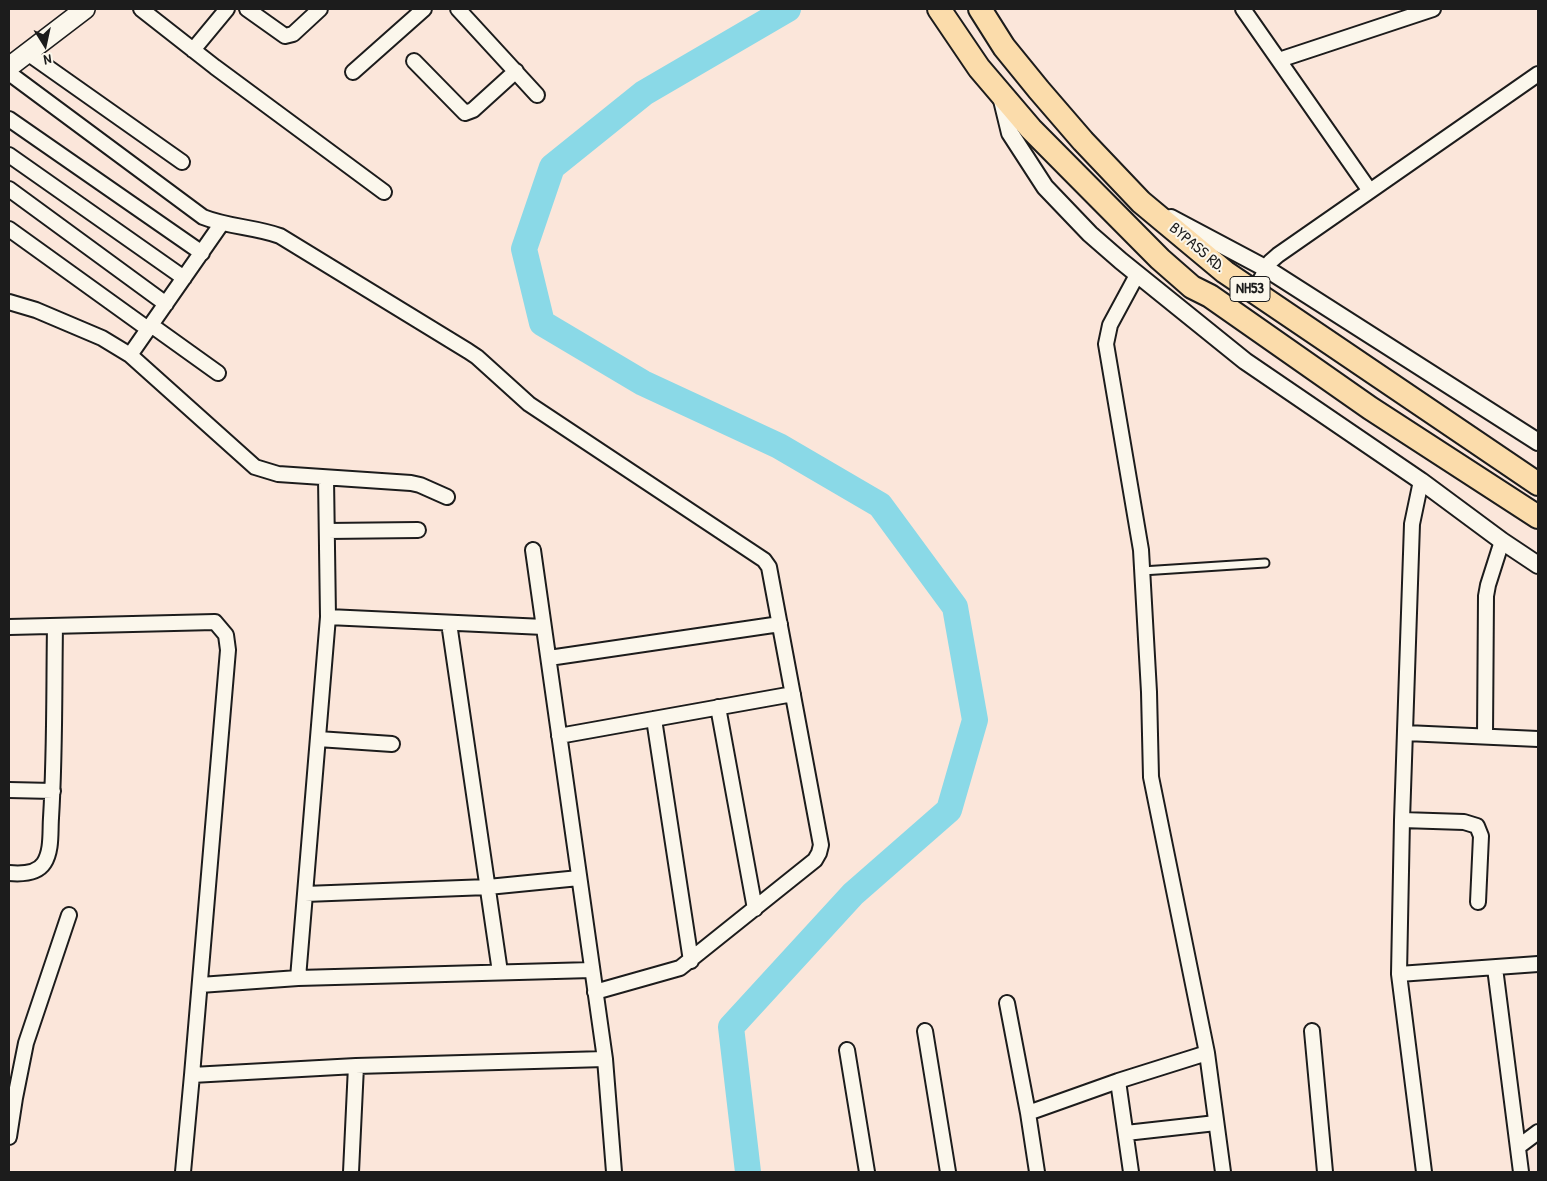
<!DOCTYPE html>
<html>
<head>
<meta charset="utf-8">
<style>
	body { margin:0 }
	#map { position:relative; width:1547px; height:1181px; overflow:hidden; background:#fbe6da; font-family:"Patrick Hand",sans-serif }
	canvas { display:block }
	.frame { position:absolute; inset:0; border:10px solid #1c1c1c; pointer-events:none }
	.north { position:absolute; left:20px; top:20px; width:50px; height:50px; -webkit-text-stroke:4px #fbf7ec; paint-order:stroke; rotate:170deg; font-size:14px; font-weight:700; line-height:20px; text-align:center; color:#1c1c1c }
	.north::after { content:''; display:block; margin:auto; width:18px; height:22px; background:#1c1c1c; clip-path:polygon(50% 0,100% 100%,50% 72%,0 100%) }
</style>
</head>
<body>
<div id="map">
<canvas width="1547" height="1181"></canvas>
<div class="frame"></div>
<div class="north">N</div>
</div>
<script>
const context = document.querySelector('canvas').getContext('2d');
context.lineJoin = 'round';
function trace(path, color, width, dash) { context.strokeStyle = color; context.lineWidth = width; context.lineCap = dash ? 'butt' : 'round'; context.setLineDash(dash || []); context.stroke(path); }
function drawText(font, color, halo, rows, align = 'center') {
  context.font = font + ' "Patrick Hand",sans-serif'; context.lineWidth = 4; context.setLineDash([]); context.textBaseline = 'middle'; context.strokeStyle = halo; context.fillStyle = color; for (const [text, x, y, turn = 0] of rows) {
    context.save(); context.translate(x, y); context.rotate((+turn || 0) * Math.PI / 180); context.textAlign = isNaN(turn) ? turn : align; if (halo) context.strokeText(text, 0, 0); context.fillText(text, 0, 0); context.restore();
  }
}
const river = new Path2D(`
	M748 1172 731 1027 853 894 949 810 975 720 955 607 880 505 779 446 643 383 542 323 524 249 552 167 644 93 788 9`);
const service = new Path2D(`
	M1142 571 1265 563`);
const minor = new Path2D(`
	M141 9 215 67 384 192
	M247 9 285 36 293 34 320 9
	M458 9 537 95
	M1243 9 1370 191
	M193 50 227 9
	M26 52 182 162
	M1279 60 1433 9
	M414 61 465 113 473 110 516 71
	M353 72 424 9
	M9 73 203 217C228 227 255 227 280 236L468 351 477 357 529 404 764 560 769 567 821 845 819 853 815 860 680 968 595 992
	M9 119 202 253
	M9 155 184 278
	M9 189 166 304
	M9 229 148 329
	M1137 275 1110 325 1106 344 1141 550 1149 692 1151 777 1207 1053 1223 1172
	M1254 292 1270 262 1278 255 1538 74
	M9 302 36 310 102 338 130 355 255 467 278 474 411 483 420 485 447 497
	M151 325 218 373
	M130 355 222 223
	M1421 481 1412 524 1402 820 1399 974 1424 1172
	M327 531 418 530
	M533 550 605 1059
	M328 617 544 627
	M449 623 500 972
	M9 627 215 622 226 635 228 650 192 1075 356 1066 605 1059 614 1172
	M549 658 780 624
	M718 707 755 909
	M654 719 691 961
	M1406 733 1538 739
	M559 736 793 694
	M1485 736 1486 596 1488 585 1502 541
	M318 739 392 744
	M9 790 53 791
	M1402 820 1464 822 1477 826 1481 836 1478 902
	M9 873C20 874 37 874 44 863 52 851 50 832 51 818 55 754 54 690 55 626
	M305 894 488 887 579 878
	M1495 968 1521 1172
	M1399 974 1538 964
	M298 978 328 617 326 478
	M200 985 298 978 592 970
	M1007 1003 1028 1113 1037 1172
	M925 1031 948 1172
	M1312 1031 1325 1172
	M847 1050 867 1172
	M1118 1081 1131 1172
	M1028 1113 1118 1081 1207 1053
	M1126 1133 1216 1123
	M9 1137 15 1098 26 1043 69 915
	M1518 1147 1538 1132
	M183 1172 192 1075
	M351 1172 356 1066`);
const tertiary = new Path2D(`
	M1001 96 1010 133 1045 187 1090 234 1121 261 1245 361 1421 481 1502 541 1538 565
	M1171 218 1267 269 1538 442`);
const secondary = new Path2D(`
	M9 67 85 9`);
const trunk = new Path2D(`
	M939 9 979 68 1031 129 1160 259 1192 287 1210 296 1370 408 1538 517
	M980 9 1004 47 1039 90 1083 141 1141 202 1225 272 1538 484`);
const shields = [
	[1250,289,40]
];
const shieldNames = [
	["NH53",1250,289]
];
const streetNames = [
	["BYPASS RD.",1197,248,40]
];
trace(river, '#8ad9e7', 26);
trace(service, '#1c1c1c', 11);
trace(minor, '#1c1c1c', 18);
trace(tertiary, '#1c1c1c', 20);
trace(secondary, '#1c1c1c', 22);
trace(trunk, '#1c1c1c', 26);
trace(service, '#fbf7ec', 7);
trace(minor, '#fbf7ec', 14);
trace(tertiary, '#fbf7ec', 16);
trace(secondary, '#fbf7ec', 19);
trace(trunk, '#fbdcab', 22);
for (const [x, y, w] of shields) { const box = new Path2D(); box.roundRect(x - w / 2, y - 12.5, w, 25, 4); context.fillStyle = '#fbf7ec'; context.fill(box); trace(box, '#1c1c1c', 1); }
drawText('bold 15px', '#1c1c1c', null, shieldNames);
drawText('16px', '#1c1c1c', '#fbf7ec', streetNames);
</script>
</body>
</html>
